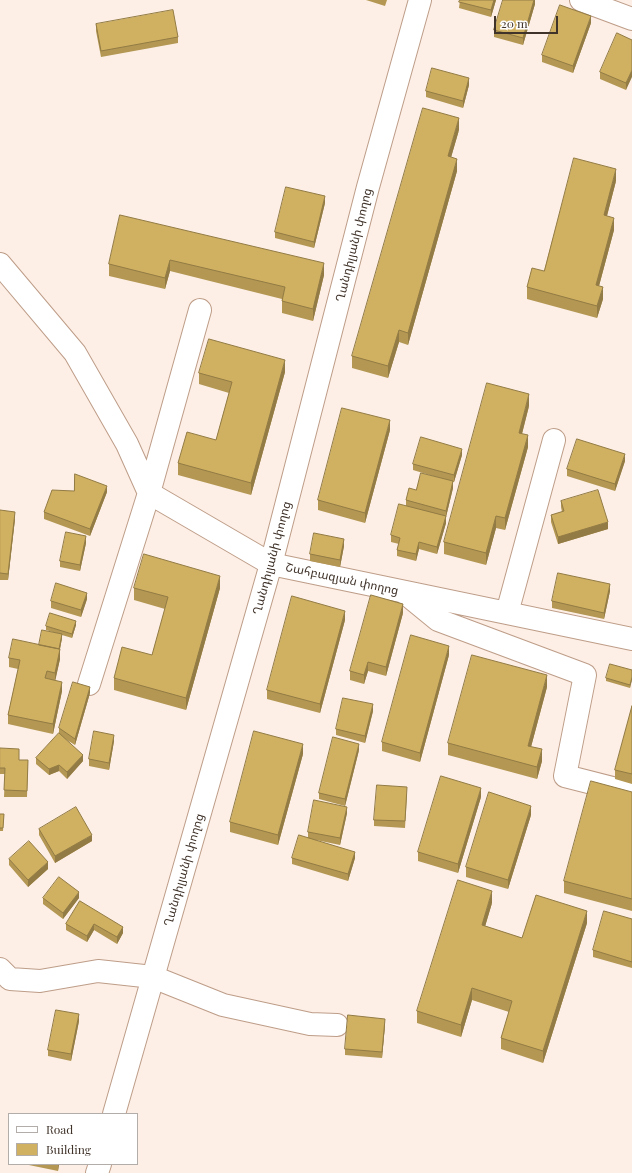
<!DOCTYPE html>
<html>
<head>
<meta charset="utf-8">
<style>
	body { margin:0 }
	#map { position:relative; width:632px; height:1173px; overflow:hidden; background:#fdefe6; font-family:"Playfair Display",serif }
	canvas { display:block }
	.legend { position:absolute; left:8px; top:1113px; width:130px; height:52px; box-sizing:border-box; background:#fff; border:1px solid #b3adaa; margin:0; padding:5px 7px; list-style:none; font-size:12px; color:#40332a }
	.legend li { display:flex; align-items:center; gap:8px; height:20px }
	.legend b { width:20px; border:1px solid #b3adaa }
	.scale { position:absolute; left:494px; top:16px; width:64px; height:18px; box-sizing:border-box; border:2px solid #40332a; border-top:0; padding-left:5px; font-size:12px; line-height:14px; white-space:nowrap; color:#40332a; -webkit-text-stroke:3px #fff; paint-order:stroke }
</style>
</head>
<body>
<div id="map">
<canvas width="632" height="1173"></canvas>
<ul class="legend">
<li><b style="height:5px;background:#fff"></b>Road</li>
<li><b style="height:11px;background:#d0b061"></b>Building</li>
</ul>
<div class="scale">20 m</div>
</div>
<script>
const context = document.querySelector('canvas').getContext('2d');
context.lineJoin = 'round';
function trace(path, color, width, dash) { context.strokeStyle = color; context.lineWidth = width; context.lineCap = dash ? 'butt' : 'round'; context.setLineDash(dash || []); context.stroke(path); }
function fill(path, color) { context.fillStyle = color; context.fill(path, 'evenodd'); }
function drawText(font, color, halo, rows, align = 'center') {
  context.font = font + ' "Playfair Display","Noto Sans Armenian",serif'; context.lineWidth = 3; context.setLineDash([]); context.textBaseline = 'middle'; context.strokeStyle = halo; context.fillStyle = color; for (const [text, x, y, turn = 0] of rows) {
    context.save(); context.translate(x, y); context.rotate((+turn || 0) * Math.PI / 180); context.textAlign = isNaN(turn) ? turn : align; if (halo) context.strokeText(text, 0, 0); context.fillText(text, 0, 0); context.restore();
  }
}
const minor = new Path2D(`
	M581 0 632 19
	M0 264 75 353 127 444 149 493 271 564 632 639
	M405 593 438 620 585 675 565 776 632 793
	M507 613 554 440
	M89 684 149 493 200 310
	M0 969 10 979 40 981 98 971 153 977 223 1005 310 1024 337 1025`);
const major = new Path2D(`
	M114 1114 271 564 368 187 420 0
	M97 1173 100 1164`);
const wall = new Path2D(`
	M366 0H387L385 6Z
	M460 0H496L491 17 459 8Z
	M535 0V4L523 45 494 37V30Z
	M591 23 573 73 542 62V55Z
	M96 24 178 37V43L101 57 96 31Z
	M632 40 626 90 600 79V72Z
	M469 85 463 108 426 97V91Z
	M459 130 451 157 457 171 408 345 399 342 388 378 352 368V356Z
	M616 181 607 216 614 230 599 286 603 299 597 318 527 299V287L544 271Z
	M325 203 314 248 275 238V232Z
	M120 215 324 275 313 321 282 313V299L170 271 165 289 109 276V264Z
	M285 372 251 495 178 475V463L216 440 229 393 199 384V373Z
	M529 406 522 434 528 447 505 530 496 528 486 565 444 554V542Z
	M390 430 365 523 318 510V500Z
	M462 455 454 482H453V488L446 517V523L437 554 419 549 416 561 397 556V550L399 544 391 542V535L406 506V500L416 490 443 479 413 470V464Z
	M625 461 615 491 567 476V469Z
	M107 492 90 536 44 519V512Z
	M561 501 608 529 558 544 551 522V515L562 512 561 507Z
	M0 510 15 519 8 580H0Z
	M86 543 80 571 60 567V561Z
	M344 546 340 567 310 561V554Z
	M134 588H220L186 710 114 690V678L152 655 165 609 134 600Z
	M610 591 604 619 552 608V601Z
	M87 599 81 617 51 608V601Z
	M403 613 386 676 368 671 364 684 350 680V671Z
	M345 620 320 713 267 699V690Z
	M76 625 72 638 62 635V638L60 649V659L55 680 62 691 53 734 8 724V715L18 669 9 667V658L39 645 59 634 46 630V626Z
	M449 655 420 762 382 751V742Z
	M632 670 630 688 606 681V678Z
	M547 687 531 747 542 761 537 779 448 755V743Z
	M90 693 75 745 65 739 83 761 67 779 59 771 49 775 36 764V758L59 733V728Z
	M632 706V784L615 779V770Z
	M373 711 365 743 336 735V729Z
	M114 741 109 770 89 766V759Z
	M0 748 19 760H28L27 797H4L5 774H0Z
	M359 750 345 806 319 799V793Z
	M303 754 278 845 230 832V822Z
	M632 792V911L564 893V881Z
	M407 794 405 828 374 826V820Z
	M481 797 458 873 418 861V852Z
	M347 813 340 845 316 840 355 858 348 881 292 864V858L308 837V832Z
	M0 814H4L3 831H0Z
	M531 815 508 889 466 877V867Z
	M39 829 92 841 55 863 39 835Z
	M9 859 48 869 28 887 9 865Z
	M43 898H79L63 919 43 904Z
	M80 901 123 933 117 944 94 930 87 942 66 930V924Z
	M492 903 485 926 522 938 587 923 543 1063 501 1049V1038L509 1012 472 1000 461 1037 417 1023V1011Z
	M632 919V968L593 957V950Z
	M79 1021 71 1061 48 1056V1050Z
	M385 1025 382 1058 345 1055V1049Z
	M24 1164H59L58 1171Z`);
const shadedWall = new Path2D(`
	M494 0H496L491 17V10Z
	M534 0H535V4L523 45V38Z
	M591 16V23L573 73V66Z
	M632 70V77L626 90V83Z
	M469 78V85L463 108V101Z
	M459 118V130L448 168V156Z
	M457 159V171L408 345V333Z
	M616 169V181L604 227V215Z
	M325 196V203L314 248V242Z
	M614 218V230L596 297V285Z
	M170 260V271L165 289V278Z
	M324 263V275L313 321V309Z
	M603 287V299L597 318V306Z
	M399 330V342L388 378V366Z
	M285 360V372L251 495V483Z
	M529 394V406L519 445V433Z
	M390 420V430L365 523V513Z
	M528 435V447L505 530V518Z
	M462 449V455L454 482V475Z
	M625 454V461L615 491V484Z
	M453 481V488L446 517V523L437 554V547L446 517V511Z
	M107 486V492L90 536V529Z
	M15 512V519L8 580V574Z
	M496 516V528L486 565V553Z
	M608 522V529L558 544V537Z
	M86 536V543L80 571V565Z
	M344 539V546L340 567V560Z
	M419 542V549L416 561V554Z
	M220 576V588L186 710V698Z
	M610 584V591L604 619V613Z
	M87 593V599L81 617V610Z
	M403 604V613L386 676V667Z
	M345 611V620L320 713V704Z
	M76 621V625L72 638V634Z
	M62 634V638L59 654V651Z
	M449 646V655L420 762V753Z
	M60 649V659L55 682V673Z
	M368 662V671L364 684V675Z
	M547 675V687L528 758V746Z
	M632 677V680L630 688V685Z
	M62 682V691L53 734V724Z
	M90 687V693L75 745V739Z
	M373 704V711L365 743V736Z
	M114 735V741L109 770V763Z
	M303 744V754L278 845V835Z
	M359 744V750L345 806V799Z
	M542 749V761L537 779V767Z
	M83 755V761L67 779V772Z
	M59 765V771L49 775V769Z
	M481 788V797L458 873V864Z
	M531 806V815L508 889V880Z
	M347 807V813L340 845V838Z
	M92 835V841L55 863V856Z
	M355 852V858L348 881V874Z
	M48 862V869L28 887V880Z
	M492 891V903L482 937V925Z
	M79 892V898L63 919V913Z
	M587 911V923L543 1063V1051Z
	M94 924V930L87 942V936Z
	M123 927V933L117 944V937Z
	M472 988V1000L461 1037V1025Z
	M79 1014V1021L71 1061V1054Z
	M385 1019V1025L382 1058V1052Z
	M58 1164H59L58 1171Z`);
const building = new Path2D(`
	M460 0H494L491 10 459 2Z
	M503 0H534L523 38 494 30Z
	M560 5 591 16 573 66 542 55Z
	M173 10 178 37 101 51 96 24Z
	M617 33 632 40V70L626 83 600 72Z
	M432 68 469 78 463 101 426 91Z
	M423 108 459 118 448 156 457 159 408 333 399 330 388 366 352 356Z
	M574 158 616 169 604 215 614 218 596 285 603 287 597 306 527 287 532 268 544 271Z
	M286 187 325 196 314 242 275 232Z
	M120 215 324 263 313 309 282 301 285 287 170 260 165 278 109 264Z
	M209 339 285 360 251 483 178 463 187 432 216 440 232 382 199 373Z
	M487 383 529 394 519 433 528 435 505 518 496 516 486 553 444 542Z
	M342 408 390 420 365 513 318 500Z
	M421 437 462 449 454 475 413 464Z
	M577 439 625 454 615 484 567 469Z
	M421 473 453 481 446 511 406 500 409 488 416 490Z
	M75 474 107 486 90 529 44 512 52 490 74 491Z
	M598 490 608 522 558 537 551 515 564 511 561 501Z
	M399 504 446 516 437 547 419 542 416 554 397 550 400 538 391 535Z
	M0 510 15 512 8 574 0 573Z
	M66 532 86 536 80 565 60 561Z
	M314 533 344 539 340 560 310 554Z
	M144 554 220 576 186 698 114 678 122 647 152 655 168 597 134 588Z
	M558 573 610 584 604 613 552 601Z
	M56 583 87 593 81 610 51 601Z
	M371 595 403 604 386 667 368 662 364 675 350 671Z
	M292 596 345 611 320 704 267 690Z
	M50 613 76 621 72 634 46 626Z
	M42 630 62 634 59 649 39 645Z
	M411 635 449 646 420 753 382 742Z
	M13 639 60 649 55 673 47 671 45 678 62 682 53 724 8 715 20 660 9 658Z
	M472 655 547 675 528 746 542 749 537 767 448 743Z
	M610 664 632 670V677L630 685 606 678Z
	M73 682 90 687 75 739 59 728Z
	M343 698 373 704 365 736 336 729Z
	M632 706V774L615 770Z
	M94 731 114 735 109 763 89 759Z
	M254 731 303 744 278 835 230 822Z
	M59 733 83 755 67 772 59 765 49 769 36 758Z
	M333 737 359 744 345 799 319 793Z
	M0 748 19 749V760H28L27 791 4 790 5 768H0Z
	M441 776 481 788 458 864 418 852Z
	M591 781 632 792V899L564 881Z
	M377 785 407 787 405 821 374 820Z
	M489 792 531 806 508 880 466 867Z
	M314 800 347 807 340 838 308 832Z
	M76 807 92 835 55 856 39 829Z
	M0 814H4L3 828H0Z
	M299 835 355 852 348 874 292 858Z
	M29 841 48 862 28 880 9 859Z
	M59 877 79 892 63 913 43 898Z
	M458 880 492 891 482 925 522 938 536 895 587 911 543 1051 501 1038 512 1001 472 988 461 1025 417 1011Z
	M80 901 123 927 117 937 94 924 87 936 66 924Z
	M604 911 632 919V962L593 950Z
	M56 1010 79 1014 71 1054 48 1050Z
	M348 1015 385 1019 382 1052 345 1049Z`);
const streetNames = [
	["Ղանդիլյանի փողոց",354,245,-76],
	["Ղանդիլյանի փողոց",272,558,-75],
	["Շահբազյան փողոց",342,579,12],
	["Ղանդիլյանի փողոց",184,870,-74]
];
trace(minor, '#be9d88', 24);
trace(major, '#be9d88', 24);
trace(minor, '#fff', 22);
trace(major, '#fff', 22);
fill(wall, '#b39753');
fill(shadedWall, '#927b44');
fill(building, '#d0b061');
trace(building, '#927b44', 1);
drawText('12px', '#40332a', '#fff', streetNames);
</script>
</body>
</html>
